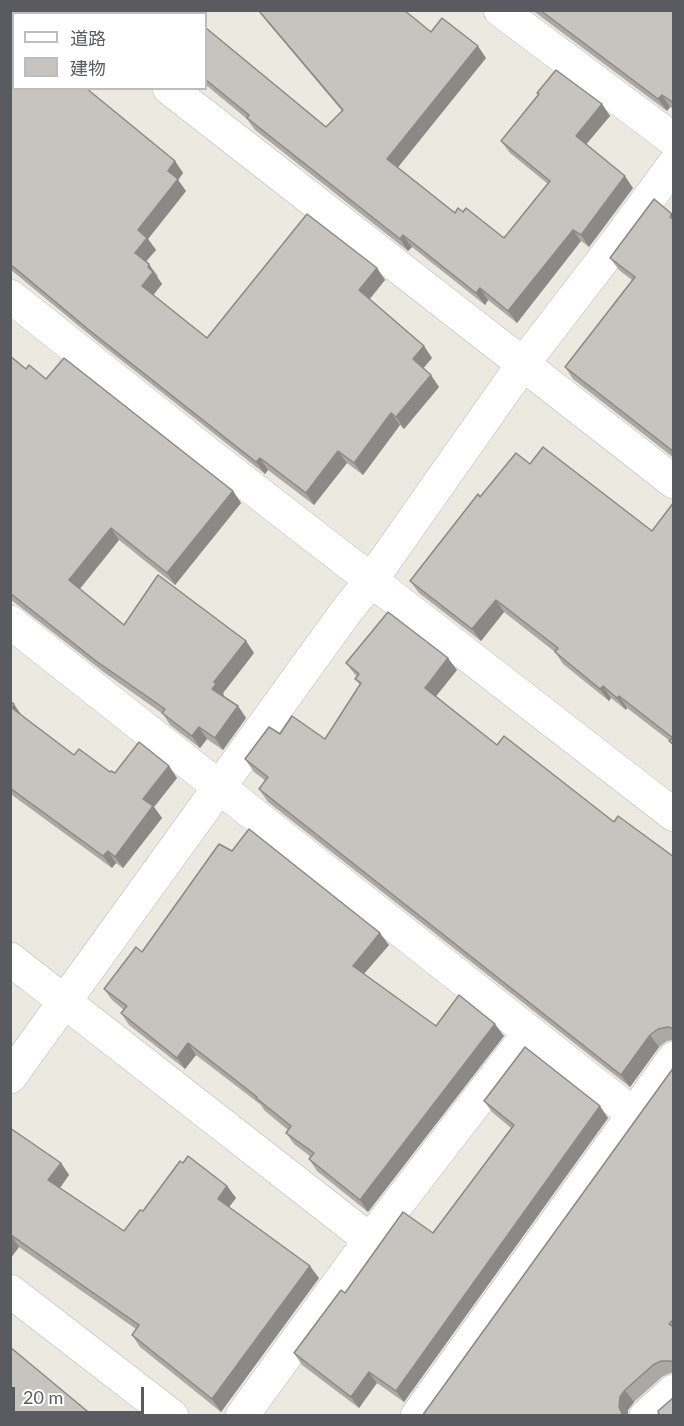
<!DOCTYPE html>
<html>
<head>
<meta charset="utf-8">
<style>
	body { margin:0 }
	#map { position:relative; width:684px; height:1426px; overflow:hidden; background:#eaeae1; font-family:Lato,"Noto Sans JP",sans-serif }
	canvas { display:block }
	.frame { position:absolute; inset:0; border:12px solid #595b60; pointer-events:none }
	.legend { position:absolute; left:12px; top:12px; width:195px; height:78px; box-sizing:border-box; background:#fff; border:2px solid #bdbdbf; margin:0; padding:8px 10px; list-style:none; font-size:18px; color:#595b60 }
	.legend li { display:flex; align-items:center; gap:12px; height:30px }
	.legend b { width:30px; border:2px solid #bdbdbf }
	.scale { position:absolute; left:12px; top:1387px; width:132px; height:27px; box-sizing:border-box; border:3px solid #595b60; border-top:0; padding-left:8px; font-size:18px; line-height:21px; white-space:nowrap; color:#595b60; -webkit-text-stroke:4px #fff; paint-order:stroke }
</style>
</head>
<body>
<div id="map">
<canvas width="684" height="1426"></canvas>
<div class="frame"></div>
<ul class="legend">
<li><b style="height:8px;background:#fff"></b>道路</li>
<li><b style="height:16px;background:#c6c4be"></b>建物</li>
</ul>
<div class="scale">20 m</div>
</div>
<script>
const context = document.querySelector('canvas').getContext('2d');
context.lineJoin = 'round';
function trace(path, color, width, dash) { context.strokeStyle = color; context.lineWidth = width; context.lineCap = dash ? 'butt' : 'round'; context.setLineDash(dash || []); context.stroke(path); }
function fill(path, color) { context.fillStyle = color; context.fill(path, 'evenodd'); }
const minor = new Path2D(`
	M68 10 72 14
	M500 10 674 140
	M16 14 20 10
	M169 88 674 482
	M10 296 212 457 674 815
	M10 622 632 1113
	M10 959 370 1240
	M10 1077 345 613 372 579 523 364 622 235 674 164
	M10 1291 172 1416
	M242 1416 370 1240 530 1032
	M417 1416 674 1058
	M646 1416 674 1391`);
const wall = new Path2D(`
	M532 10H674V109L670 107 667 111Z
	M259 11 431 32 486 58 398 167 455 213 463 212 504 238 548 184 510 153 501 141 539 95 537 93 602 104 610 116 586 144 633 188 589 247 581 241 517 323 488 300 485 305 412 247 408 251 255 130 247 119 206 85V28L326 127 342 111 268 23Z
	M10 76 175 161 183 173 178 180 186 191 148 239 156 250 146 261 158 276 157 277 162 284 153 295 207 338 377 268 385 280 370 299 424 346 432 358 423 368 439 387 404 429 400 425 363 475 347 463 314 505 268 470 265 474 97 341 10 269Z
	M672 214 674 216V458L573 379 565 367 632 280 619 270 610 258Z
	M10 356 26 369 46 379 233 491 241 503 175 585 119 540 80 589 124 625 246 641 254 653 223 693 224 696 223 697 238 706 246 718 223 750 207 739 200 748 170 725 163 714 105 673 10 599Z
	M530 464 652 531 674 502V747L670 741 627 708 626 710 611 698 609 701 563 664 555 652 504 612 481 641 419 593 410 581 480 497Z
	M346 663 457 670 436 696 497 745 614 822 674 857V1040L667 1041 659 1047 630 1087 268 802 259 789 266 781 254 772 245 759 280 734 325 739 360 685 355 679 357 677Z
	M10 701 22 716 74 755 110 772 115 773 169 766 177 778 154 807 162 818 123 868 116 863 112 868 12 795 10 798Z
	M389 945 364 974 436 1026 504 1036 368 1212 317 1171 309 1159 311 1157 294 1144 286 1133 288 1130 264 1110 261 1105 196 1055 185 1069 129 1025 121 1013 124 1010 112 1000 104 989 142 952Z
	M674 1067V1373H670L662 1377 634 1402 628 1410V1416H422Z
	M484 1101 608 1118 404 1402 377 1383 359 1408 302 1365 294 1353 345 1293 433 1233 511 1128 492 1112Z
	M10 1128 61 1163 69 1175 60 1188 124 1231 143 1211 183 1163 227 1186 236 1198 229 1207 319 1278 221 1412 140 1347 132 1335 136 1329 19 1247 10 1259Z`);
const shadedWall = new Path2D(`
	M478 46 486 58 395 171 387 159Z
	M662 95 670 107 667 111 658 99Z
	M602 104 610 116 584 147 576 136Z
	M175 161 183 173 178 180 186 191 148 239 156 250 143 265 135 253 138 230 168 171Z
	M625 176 633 188 589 247 581 235Z
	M573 230 581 241 517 323 508 311Z
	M403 235 412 247 408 251 400 239Z
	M149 264 162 284 151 298 142 286 148 267Z
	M377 268 385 280 367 302 359 290Z
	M480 288 488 300 485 305 476 293Z
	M424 346 432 358 421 371 413 359Z
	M431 375 439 387 404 429 396 417Z
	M391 413 400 425 363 475 354 463Z
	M338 451 347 463 314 505 306 493Z
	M260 458 268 470 265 474 256 462Z
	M233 491 241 503 175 585 167 573Z
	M111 528 119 540 77 592 69 580Z
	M496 600 504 612 481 641 472 629Z
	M246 641 254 653 223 693 224 696 220 701 212 689 214 682Z
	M448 658 457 670 433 700 425 688Z
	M603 686 611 698 609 701 600 689Z
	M619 696 627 708 626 710 617 698Z
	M14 704 22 716 12 708Z
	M238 706 246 718 223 750 215 738Z
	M199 727 207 739 200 748 192 736Z
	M169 766 177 778 154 807 162 818 123 868 115 857 143 799Z
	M108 851 116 863 112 868 103 856Z
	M380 933 389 945 361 977 353 966Z
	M495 1024 504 1036 368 1212 360 1200Z
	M650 1035 659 1047 630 1087 621 1075Z
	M188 1043 196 1055 185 1069 177 1058Z
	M600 1106 608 1118 404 1402 396 1391Z
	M61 1163 69 1175 57 1192 48 1180Z
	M227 1186 236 1198 226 1211 218 1199Z
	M10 1235H11L19 1247 10 1259Z
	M310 1266 319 1278 221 1412 212 1399Z
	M369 1372 377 1383 359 1408 351 1397Z
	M625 1390 634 1402 628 1410V1416H623L619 1407 620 1397Z`);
const building = new Path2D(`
	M111 10H184L187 14H114Z
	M260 10H404L431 32 442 18 478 46 387 159 455 213 458 208 463 212 466 208 504 238 550 181 501 141 539 94 537 93 556 70 602 104 576 136 625 176 581 235 573 230 508 311 480 288 476 293 403 235 400 239 247 118 249 115 206 80V28L326 127 343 110 259 11Z
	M540 10H674V103L662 95 658 99Z
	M14 72V88H86L175 161 168 171 178 179 138 230 147 238 135 253 149 264 148 267 153 272 142 286 207 338 307 214 377 268 359 290 424 346 413 359 431 375 396 417 391 413 354 463 338 451 306 493 260 458 256 462 89 330 10 264V76Z
	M654 199 672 214 670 217 674 220V452L565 367 635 277 610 258Z
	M10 356 26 369 29 365 46 379 64 358 233 491 167 573 111 528 69 580 124 625 158 575 246 641 214 682 216 684 212 689 238 706 215 738 199 727 192 736 162 713 165 709 96 661 10 593Z
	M543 447 652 531 674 502V745L669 741 673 738 619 696 617 698 603 686 600 689 555 652 558 648 496 600 472 629 410 581 478 494 480 497 516 453 530 464Z
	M388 612 448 658 425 688 497 745 504 736 614 822 618 816 674 857V1029L668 1027 658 1029 650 1035 621 1075 259 789 268 777 245 759 269 727 280 734 292 716 325 739 361 683 355 679 359 674 346 663Z
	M10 701 14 704 12 708 74 755 79 749 110 772 111 771 115 773 139 742 169 766 143 799 153 806 115 857 108 851 103 856 10 788Z
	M249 829 380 933 353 966 436 1026 459 995 495 1024 360 1200 309 1159 314 1153 286 1133 291 1126 256 1098 257 1097 188 1043 177 1058 121 1013 127 1006 104 989 136 947 142 952 219 844 232 851Z
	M525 1047 600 1106 396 1391 369 1372 351 1397 294 1353 341 1290 345 1293 403 1212 433 1233 514 1125 484 1101Z
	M674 1067V1319L669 1324 674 1327V1363L671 1361H661L653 1365 625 1390 620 1397 619 1407 623 1416H422Z
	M10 1128 61 1163 48 1180 124 1231 140 1210 143 1211 180 1161 183 1163 188 1156 227 1186 218 1199 310 1266 212 1399 132 1335 139 1325 11 1235H10Z
	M10 1347 93 1416H10Z
	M674 1397V1416H659L658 1411Z`);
trace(minor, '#b6b7bc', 34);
trace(minor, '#fff', 33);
fill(wall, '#aaa9a3');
fill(shadedWall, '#8b8985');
fill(building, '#c6c4be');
trace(building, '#8b8985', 1.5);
</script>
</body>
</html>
